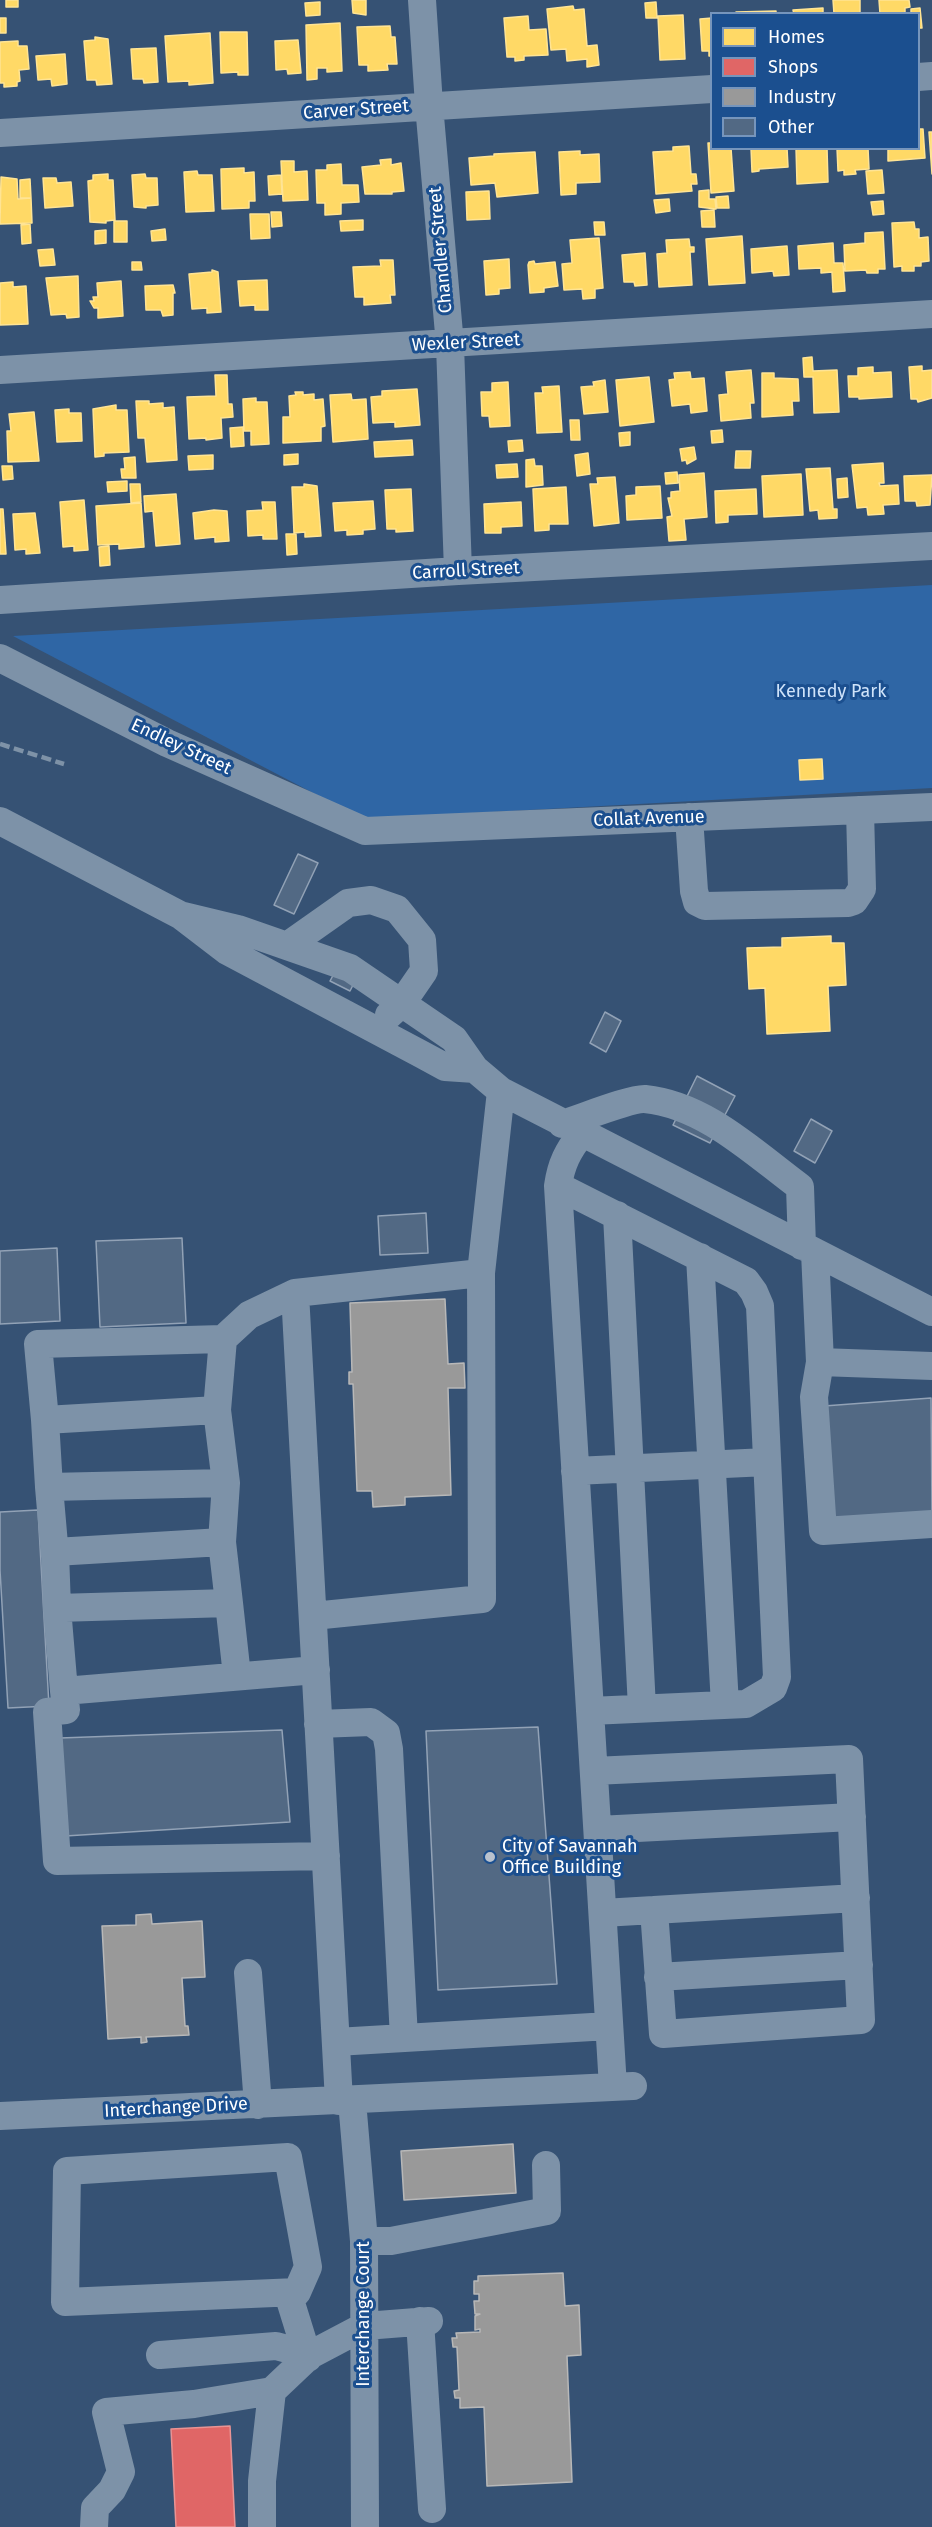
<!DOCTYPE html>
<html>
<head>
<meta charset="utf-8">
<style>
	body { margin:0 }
	#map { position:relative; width:932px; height:2527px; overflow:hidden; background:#365274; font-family:"Fira Sans",sans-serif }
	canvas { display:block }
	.legend { position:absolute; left:710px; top:12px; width:210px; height:138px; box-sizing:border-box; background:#1b4f8f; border:2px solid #7695bc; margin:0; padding:8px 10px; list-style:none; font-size:18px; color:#fff }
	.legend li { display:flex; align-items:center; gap:12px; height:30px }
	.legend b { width:30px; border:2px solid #7695bc }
</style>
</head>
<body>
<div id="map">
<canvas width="932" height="2527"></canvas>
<ul class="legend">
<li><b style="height:16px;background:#ffd966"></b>Homes</li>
<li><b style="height:16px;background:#e06666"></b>Shops</li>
<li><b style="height:16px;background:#999"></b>Industry</li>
<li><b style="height:16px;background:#526984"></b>Other</li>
</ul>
</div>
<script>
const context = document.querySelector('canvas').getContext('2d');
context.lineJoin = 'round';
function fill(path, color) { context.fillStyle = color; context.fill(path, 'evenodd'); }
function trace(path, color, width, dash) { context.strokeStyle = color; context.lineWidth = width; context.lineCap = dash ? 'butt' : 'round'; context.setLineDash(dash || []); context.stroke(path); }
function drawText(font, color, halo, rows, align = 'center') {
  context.font = font + ' "Fira Sans",sans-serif'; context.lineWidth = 6; context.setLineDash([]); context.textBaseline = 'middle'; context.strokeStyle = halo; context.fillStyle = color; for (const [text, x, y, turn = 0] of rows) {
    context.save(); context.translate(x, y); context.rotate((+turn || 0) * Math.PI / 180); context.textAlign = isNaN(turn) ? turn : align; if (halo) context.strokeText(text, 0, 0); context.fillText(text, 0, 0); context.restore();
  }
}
const green = new Path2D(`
	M932 585V788L363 819 13 636Z`);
const homes = new Path2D(`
	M6 0H18V7H6Z
	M352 0H366V15L353 13Z
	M833 0H860V14H834Z
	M879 0H909L910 7 905 8V14H880Z
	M320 2V15L306 16 305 3Z
	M656 2 657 18H646L645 3Z
	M573 6 574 10 584 9 587 46 597 45 599 65 587 67V59L567 61 566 49 551 50 547 9Z
	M823 8V14H794L793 10Z
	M920 8 922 28H918V14H911V9Z
	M776 11V14H736V12Z
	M683 15 685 59 660 60 658 16Z
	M528 16 529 30 546 29 548 55 524 56V60L515 61V57H507L504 18Z
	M0 18H6V33H0Z
	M712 18V56H709V51H702L700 19Z
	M340 23 342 71 327 72V68H317V79L307 80 306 25Z
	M390 26 391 37H395L397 64H387L388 70 368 71V65H359L357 27Z
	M220 32H247L248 75H238V72L221 73Z
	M210 33 213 83 189 85V81L168 82 165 36Z
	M95 37 108 39 112 84 97 85 96 80H87L84 41 95 40Z
	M298 40 301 73 288 74 287 69 276 70 275 41Z
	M18 41V46H27L29 69 19 70 20 81 17 82V86L4 87V83H0V42Z
	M156 48 158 82 144 83 143 79H133L131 49Z
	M65 54 67 84 52 86 51 79 38 80 36 56Z
	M918 129H923L925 158 888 161V148H918Z
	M929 132H932V174Z
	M708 143H712V148H731L734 191 711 193Z
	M689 146 691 174H696L697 184H691L692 191 656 194 653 152 673 151V147Z
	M751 148H787L788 167 759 169V171L752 172Z
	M796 148H827L828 182 797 184Z
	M837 148H868L869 169 855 170 856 174 844 175V170L838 171Z
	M580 151V155L599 154 600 182 576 183V194L561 195 559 152Z
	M535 152 538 193 497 197 495 183 471 185 469 158 494 156V154Z
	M391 159V165L401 163 404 191 392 192V194H365L362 167 381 165 380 160Z
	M281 161H294V172L307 171 308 200 283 201Z
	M341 164 342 185H358L359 202 341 203V214L325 215V203H317L316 170H327V165Z
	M244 168V173L254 172 255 201H249V208L222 209 221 169Z
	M882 170 884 193 868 194 866 171Z
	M197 171 198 175H212L214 211 186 212 184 172Z
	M108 174V180H113L115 220 106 221V223L90 222 88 181 93 180V175Z
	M145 174 146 178H157L158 205 146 206V208L134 207 132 175Z
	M281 175 282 194 269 195 268 176Z
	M1 177 17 179 18 199 31 198 32 223 0 224Z
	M43 178H56L57 183 71 182 73 206 45 208Z
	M30 179 31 198H20V180Z
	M709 190V199H715L716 209 699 207V191Z
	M489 191 490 219 467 220 466 192Z
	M728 196 729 208H717L716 197Z
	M669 199 670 211 656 213 654 200Z
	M883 201 884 214 873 215 871 202Z
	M714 210 715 227H702L701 211Z
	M271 212H281L282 226 272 227Z
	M250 214H269L270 238 251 239Z
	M363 220V230L341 231 340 221Z
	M114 221H127V242H114Z
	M594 222H604L605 235H595Z
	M914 222 915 229H919V238L928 237 929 261 921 262V266H914V271H902V266L894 267 892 223Z
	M30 224 31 243 22 244 21 225Z
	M165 229 166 240 152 241 151 231Z
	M106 230V243L95 244V231Z
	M883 232 885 269H878V273H867L866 270 845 271 844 245 865 243V233Z
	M742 236 745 283 709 285 706 239Z
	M599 238 603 288 595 289V298L583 299 582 289 564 290 562 264 572 263 570 240Z
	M689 239 690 247H694V252H690L692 285 659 287 657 254 667 253 666 240Z
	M833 243 834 263H843L845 291 833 292 832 272 821 273V268L799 269 798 246Z
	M787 246 789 275 774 276 773 271 752 273 751 249Z
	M53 249 55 265 40 266 38 250Z
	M645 253 647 285 635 286 634 282H624L622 255Z
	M509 259 510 288 499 289V294L486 295 484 261Z
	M380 260H393L395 295H390L391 303 364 305V297H355L353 267 381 266Z
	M534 261 535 264 555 262 558 286 544 288V292L530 293 528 265 529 262Z
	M132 262H141L142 270H132Z
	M212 270 218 272 221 312 207 313V308L192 309 189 274 212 272Z
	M78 276 79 317 67 318 66 314 51 315 46 278Z
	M267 280 268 310H255V305L240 306 238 281Z
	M121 281 123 316 98 318V308H94L90 301H94L93 297H98L97 283Z
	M13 282V287L26 286 28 324 0 325V283Z
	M173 285 175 293H173V315L163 316 161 310H146L145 286Z
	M812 357 813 371 837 370 839 412 814 413 813 377H804L803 358Z
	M922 366V371L932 370V398L918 402 917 399H911L909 367Z
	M873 367V373L891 372 892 397 859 399V397H849L848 376H858V368Z
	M751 370 754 403H750L751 418 721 421 719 395 728 394 726 372Z
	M690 372 691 379 704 378 707 411 691 413 690 404 672 406 669 380 675 379 674 373Z
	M762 373H774V378L798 379 799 401H792L793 415 762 417Z
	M215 375H227L228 404H232L233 417 221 418 222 438 206 440V438L189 439 187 397 216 396Z
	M649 377 654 422 620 426 616 380Z
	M605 380 608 412 584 414 581 387 594 386 593 382Z
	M508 382 510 426 490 427 489 416H482L481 392H492V383Z
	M559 386 562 432 537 433 535 393H543L542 387Z
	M417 389 420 425 395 427V422L373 423 371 397 382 396V391Z
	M295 392H303V395L314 394V400L323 399 325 426 321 427V441L283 443V417H290L289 396 296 395Z
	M351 394 352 400 366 399 368 439 333 442 330 395Z
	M256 398V402H267L269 444 251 445V431H244L243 399Z
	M136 401H149V404L163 403V408L174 407 177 460 147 462 145 438H138Z
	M116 405V410H127L129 452 104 453V456L95 457 93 409Z
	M69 409V413H81L82 441 57 442 55 410Z
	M34 412 39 461 8 462 7 431H11L9 414Z
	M570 420H579L580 440H571Z
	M243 427 244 446 231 447 230 428Z
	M722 430 723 442 712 443 711 431Z
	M630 432V445L620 446 619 433Z
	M412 440 413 455 375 457 374 442Z
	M522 440 523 451 509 452 508 441Z
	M694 447 696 459 687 464 686 460 682 461 680 449Z
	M736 451H751L750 468H735Z
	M588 453 590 474 577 476 575 455Z
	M298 454V464L284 465V455Z
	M213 455V469L189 470 188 456Z
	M135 457 136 478H122L121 469H125L124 458Z
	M534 459 535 466H542L543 485 526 487V460Z
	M883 463 884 483H879L880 486 898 485 899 504 883 505 884 514 868 515 867 507 857 508 852 465Z
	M517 464 518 477 497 478 496 465Z
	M2 466H12L13 479 3 480Z
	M830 468 833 509H837V518L819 519 818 510 810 511 806 469Z
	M677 472 678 483 666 484 665 473Z
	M704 473 707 517 684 519 686 540 669 541 667 517 672 516 668 498H671V492L680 491 679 475Z
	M801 474 803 515 764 517 762 476Z
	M932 475 930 505 917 506 916 501H905L904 476Z
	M615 477 619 523 594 526 590 484H598L597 478Z
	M847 478 848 497 838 498 837 479Z
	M127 481V491L108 492 107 482Z
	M130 484H140L141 502 131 503Z
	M304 484 317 486 321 536 305 537V532L294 533 292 487H304Z
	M660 486 662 518 627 520 626 496 636 495V487Z
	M566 487 568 524H549V530L535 531 533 489Z
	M411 489 413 531 396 532V529H387L385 490Z
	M756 489 757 514 728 515V522L716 523 715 491Z
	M176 494 180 544 156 546 153 511 145 512 144 496Z
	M84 500 88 550 74 551V546L63 547 60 502Z
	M373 501 375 529 363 530V534L347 535V530L335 531 333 503Z
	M262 502H275L277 539H263V535L248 536 247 511 263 510Z
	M521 502 522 526 501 527V533H485L484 504Z
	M141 503 144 547 119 549V544L98 545 96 506Z
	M0 509H3L6 554H0Z
	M214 510 227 511 229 541 215 542V537L195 539 193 513Z
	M35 513 40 553 26 554V549L15 550 13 514Z
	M286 534H296L297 554 287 555Z
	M109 546 110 565 100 566 99 547Z
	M822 759 823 779 800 780 799 760Z
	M831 936V943H844L846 985 828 986 830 1031 767 1034 765 988 749 989 747 948 782 947V938Z`);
const shops = new Path2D(`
	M230 2426 235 2527H176L171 2429Z`);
const industry = new Path2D(`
	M445 1299 448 1364 464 1363 465 1388H448L451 1495 405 1497V1505L373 1507 372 1491H357L353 1384H349V1372H352L350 1303Z
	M151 1914 152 1924 202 1921 205 1977 182 1978 185 2026H188L189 2035 146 2037 147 2042 141 2043V2037L108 2039 102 1926 136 1925V1915Z
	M513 2144 516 2193 404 2200 401 2151Z
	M563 2273 565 2306 579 2305 581 2355 567 2356 572 2482 487 2486 484 2407 460 2408V2398H455L454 2391 459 2390 457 2347H453L452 2338H457L456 2333 480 2332V2329L475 2330V2316L480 2314H475L474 2301H479V2294H474V2281H478V2276Z`);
const building = new Path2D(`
	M298 854 318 863 294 914 274 905Z
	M336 970 355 981 350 991 330 981Z
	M605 1012 621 1021 606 1052 590 1043Z
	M697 1076 735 1096 710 1143 673 1125Z
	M811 1119 832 1131 815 1163 794 1151Z
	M426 1213 428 1253 380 1255 378 1216Z
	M182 1238 186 1323 100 1327 96 1241Z
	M57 1248 60 1321 0 1324V1251Z
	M931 1398 932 1514 828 1518 824 1406Z
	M38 1510 49 1706 8 1708 0 1570V1512Z
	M538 1727 557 1984 438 1990 426 1731Z
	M282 1730 290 1822 65 1836 60 1738Z`);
const minor = new Path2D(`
	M422 0 429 105 450 345 458 571
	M918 77 932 76
	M0 133 712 89
	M0 370 932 314
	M0 600 458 571 932 546
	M0 658 167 743 365 831 932 807
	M689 817 694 891 697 902 705 906 848 903 854 901 862 889 860 810
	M0 821 180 915 227 951 421 1054 445 1067 475 1069
	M180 915 238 929 350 968 454 1039 475 1069 501 1091 932 1312
	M287 946 348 903 371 900 397 909 422 940 424 971 402 1003 389 1015
	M562 1124C579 1119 631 1098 645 1099 705 1105 754 1153 800 1187L802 1246
	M581 1134C568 1151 561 1164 558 1186L613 2087
	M558 1186 746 1281 754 1292 760 1306 777 1677 773 1688 746 1704 590 1711
	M617 1215 642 1708
	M815 1252 820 1362 814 1397 823 1531 932 1524
	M700 1257 725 1705
	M223 1339 249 1315 295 1293
	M820 1362 932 1366
	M45 1420 38 1344 223 1339 217 1410
	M575 1471 767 1462
	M49 1487 45 1420 217 1410 226 1483
	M55 1556 49 1487 226 1483 222 1542
	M57 1608 55 1552 222 1542 229 1603
	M313 1616 482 1599 481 1273
	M316 1670 64 1691 66 1710 47 1712 57 1861 326 1856
	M64 1691 57 1608 229 1603 237 1676
	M318 1724 371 1722 386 1733 389 1749 404 2038
	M594 1771 849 1759 861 2020 663 2034 654 1910 603 1913
	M598 1830 852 1817
	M654 1910 856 1898
	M248 1973 258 2105
	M658 1977 859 1965
	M336 2042 609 2026
	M339 2101 295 1293 481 1273 501 1091
	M352 2101 364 2241 365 2527
	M0 2116 633 2086
	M364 2241H391L547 2211 546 2165
	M297 2292 65 2302 67 2171 288 2157 308 2267 297 2292 290 2300 308 2358
	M420 2321 432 2509
	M160 2355 276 2346 310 2355
	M94 2527 95 2508 112 2490 121 2472 106 2412 194 2404 272 2391
	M262 2527V2481L272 2391 310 2355 365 2326 429 2321`);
const rail = new Path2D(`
	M0 744 64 764`);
const markers = [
	[490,1857,6,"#b9c2ce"]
];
const streetNames = [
	["Carver Street",356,110,-4],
	["Chandler Street",441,250,-95],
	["Wexler Street",466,343,-3],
	["Carroll Street",466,571,-3],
	["Endley Street",181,747,25],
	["Collat Avenue",649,819,-2],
	["Interchange Drive",176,2108,-3],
	["Interchange Court",364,2314,-90]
];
const parkNames = [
	["Kennedy Park",831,692]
];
const poiNames = [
	["City of Savannah",502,1847],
	["Office Building",502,1868]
];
fill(green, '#2f66a5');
fill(homes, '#ffd966');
trace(homes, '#ffe494', 1.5);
fill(shops, '#e06666');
trace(shops, '#e99494', 1.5);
fill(industry, '#999');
trace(industry, '#b8b8b8', 1.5);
fill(building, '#526984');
trace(building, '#92a2b6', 1.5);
trace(minor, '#7d92a8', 28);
trace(rail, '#7e92a7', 4.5, [10, 4.5]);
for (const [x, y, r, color] of markers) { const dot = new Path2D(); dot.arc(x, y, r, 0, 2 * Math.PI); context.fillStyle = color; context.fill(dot); trace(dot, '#1b4f8f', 2); }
drawText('18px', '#fff', '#1b4f8f', streetNames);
drawText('18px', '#cfe3fa', '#1b4f8f', parkNames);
drawText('18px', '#fff', '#1b4f8f', poiNames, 'left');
</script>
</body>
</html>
